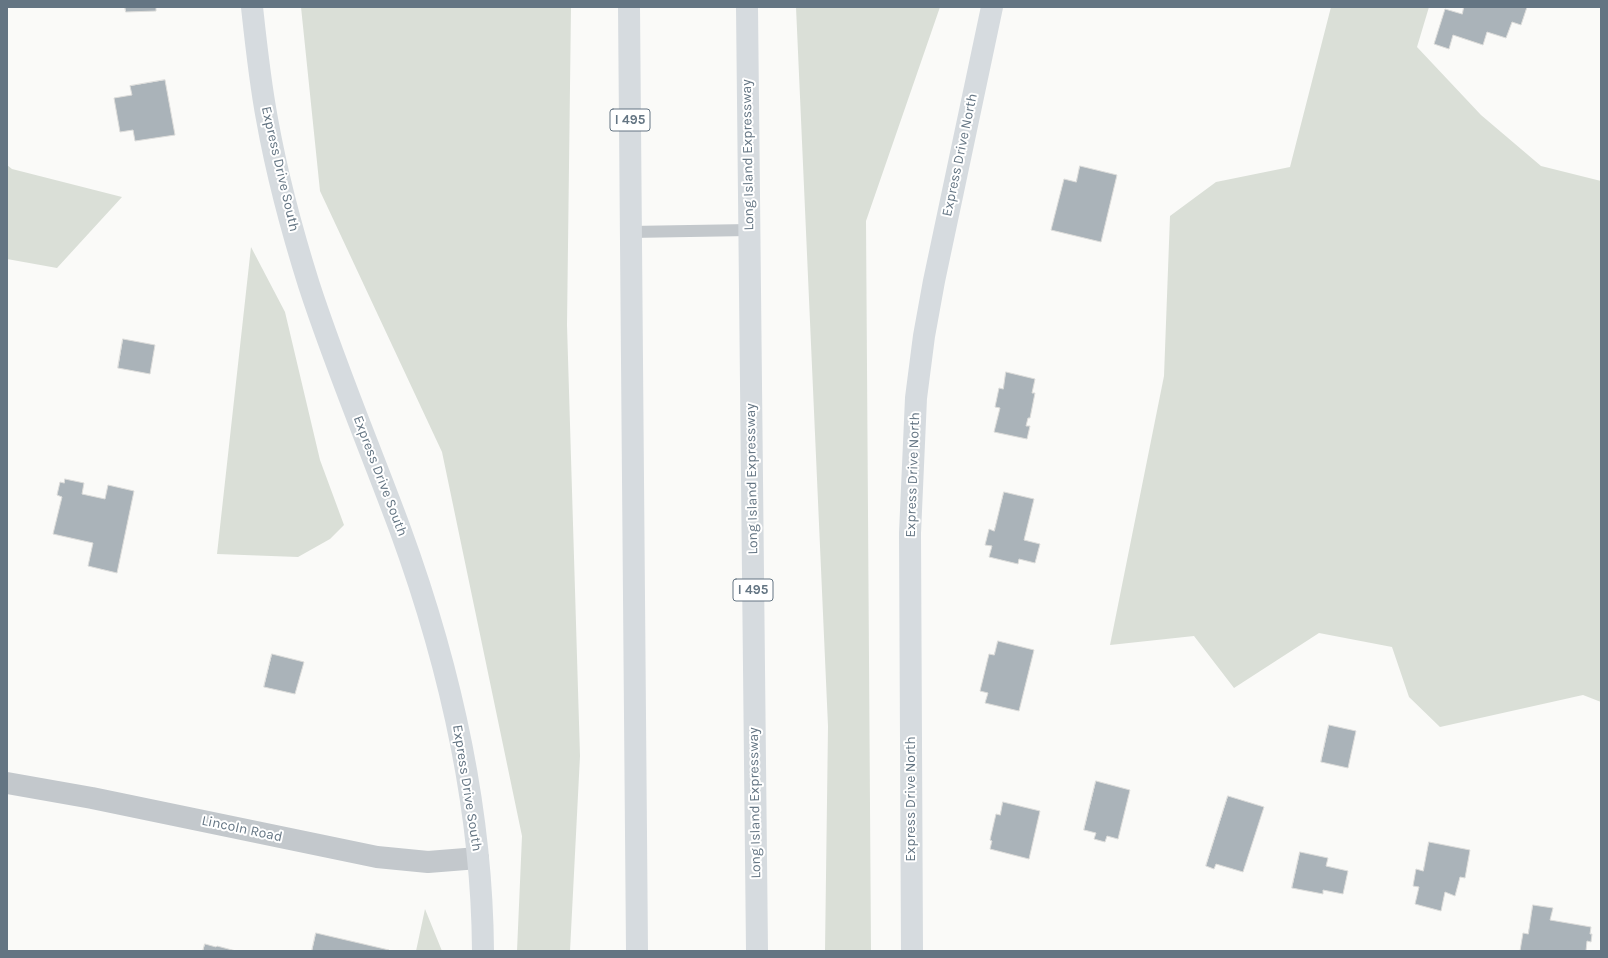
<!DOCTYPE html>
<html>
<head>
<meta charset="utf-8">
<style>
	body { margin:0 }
	#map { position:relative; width:1608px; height:958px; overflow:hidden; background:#fafaf8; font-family:Karla,sans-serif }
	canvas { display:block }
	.frame { position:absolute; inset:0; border:8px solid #647583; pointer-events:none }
</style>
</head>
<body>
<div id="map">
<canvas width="1608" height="958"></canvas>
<div class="frame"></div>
</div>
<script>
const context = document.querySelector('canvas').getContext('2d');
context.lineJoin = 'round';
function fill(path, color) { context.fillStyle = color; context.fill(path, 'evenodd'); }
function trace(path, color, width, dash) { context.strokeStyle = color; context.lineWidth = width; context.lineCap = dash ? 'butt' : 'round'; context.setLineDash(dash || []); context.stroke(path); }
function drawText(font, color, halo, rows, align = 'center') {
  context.font = font + ' Karla,sans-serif'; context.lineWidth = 4; context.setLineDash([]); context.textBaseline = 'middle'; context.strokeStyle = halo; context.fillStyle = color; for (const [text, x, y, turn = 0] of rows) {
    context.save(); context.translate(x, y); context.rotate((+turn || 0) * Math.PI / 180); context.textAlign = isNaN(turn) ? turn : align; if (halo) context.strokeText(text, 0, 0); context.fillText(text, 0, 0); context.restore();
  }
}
const green = new Path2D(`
	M301 7H571L567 325 580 756 570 951H517L522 836 442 452 320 191Z
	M796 7H940L866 221 871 951H825L828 726Z
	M1331 7H1429L1417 47 1481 115 1541 166 1601 181V702L1583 695 1440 727 1409 697 1392 647 1319 633 1234 688 1194 636 1110 645 1164 376 1170 216 1216 182 1290 167Z
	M7 165 12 169 122 197 57 268 7 259Z
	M251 247 285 312 320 460 344 525 330 539 298 557 217 554Z
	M425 909 442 951H416Z`);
const building = new Path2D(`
	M125 7H156V11L126 12Z
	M1464 7H1527L1521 25 1512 22 1506 38 1487 32 1483 45 1453 35 1449 49 1434 44 1445 9 1462 14Z
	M165 80 175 135 135 141 133 130 120 132 114 98 132 95 130 86Z
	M1080 166 1117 175 1101 242 1051 230 1064 179 1076 182Z
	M123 339 155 345 150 374 118 368Z
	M1006 372 1035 379 1032 393H1035L1030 418H1028L1026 426H1030L1027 439 994 432 1000 408 995 407 999 388 1003 389Z
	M65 479 84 483 82 494 105 499 108 485 134 491 117 573 88 566 93 543 53 534 62 497 57 495 60 482 64 483Z
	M1004 492 1034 499 1024 540 1040 544 1035 563 1019 559 1018 564 989 557 992 546 985 545 989 529 994 531Z
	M998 641 1034 650 1019 711 985 703 988 693 980 691 989 654 994 655Z
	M272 654 304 662 295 694 264 687Z
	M1329 725 1356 731 1348 768 1321 762Z
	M1096 781 1130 790 1118 839 1107 836 1105 842 1094 839 1096 833 1084 830Z
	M1228 796 1264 807 1243 872 1216 864 1214 869 1206 866Z
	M1003 802 1040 811 1029 859 990 849 992 841 990 840 996 814 1000 815Z
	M1429 842 1470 850 1465 878 1460 877 1455 896 1445 892 1441 911 1415 904 1419 887 1413 886 1416 869 1423 871Z
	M1300 852 1328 858 1326 866 1348 871 1343 894 1323 890V894L1292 888Z
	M1533 905 1553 908 1550 920 1591 927 1590 934H1592L1591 942 1587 941 1586 951H1520L1523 933 1528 934Z
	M316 933 389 950V951H312Z
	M205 944 216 947 217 946 236 951H203Z`);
const service = new Path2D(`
	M630 232 749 230`);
const minor = new Path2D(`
	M7 783 92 798 377 857 428 862 478 858`);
const secondary = new Path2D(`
	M252 7C256 44 260 82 267 119 277 175 292 231 309 285 336 368 370 448 400 529 449 663 482 808 483 951
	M912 951 910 533 916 398 924 336 934 281 992 7`);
const motorway = new Path2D(`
	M629 7 637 951
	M747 7 757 951`);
const shields = [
	[630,120,40],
	[753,590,40]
];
const shieldNames = [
	["I 495",630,120],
	["I 495",753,590]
];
const streetNames = [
	["Long Island Expressway",748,155,-91],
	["Express Drive North",960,155,-78],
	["Express Drive South",280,169,77],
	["Express Drive North",913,475,-88],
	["Express Drive South",380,476,69],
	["Long Island Expressway",752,479,-91],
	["Express Drive South",467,788,81],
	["Express Drive North",911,799,-90],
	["Long Island Expressway",755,803,-91],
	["Lincoln Road",242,829,12]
];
fill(green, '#dadfd7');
fill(building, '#aab3b9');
trace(building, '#dcdcda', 1);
trace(service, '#c3c8cc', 12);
trace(minor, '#c3c8cc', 22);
trace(secondary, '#d6dbdf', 22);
trace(motorway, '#d6dbdf', 22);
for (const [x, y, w] of shields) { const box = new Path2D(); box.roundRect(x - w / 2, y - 11, w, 22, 3); context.fillStyle = '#fff'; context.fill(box); trace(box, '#647583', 1); }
drawText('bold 13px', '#647583', null, shieldNames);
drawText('14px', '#647583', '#fff', streetNames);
</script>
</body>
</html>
